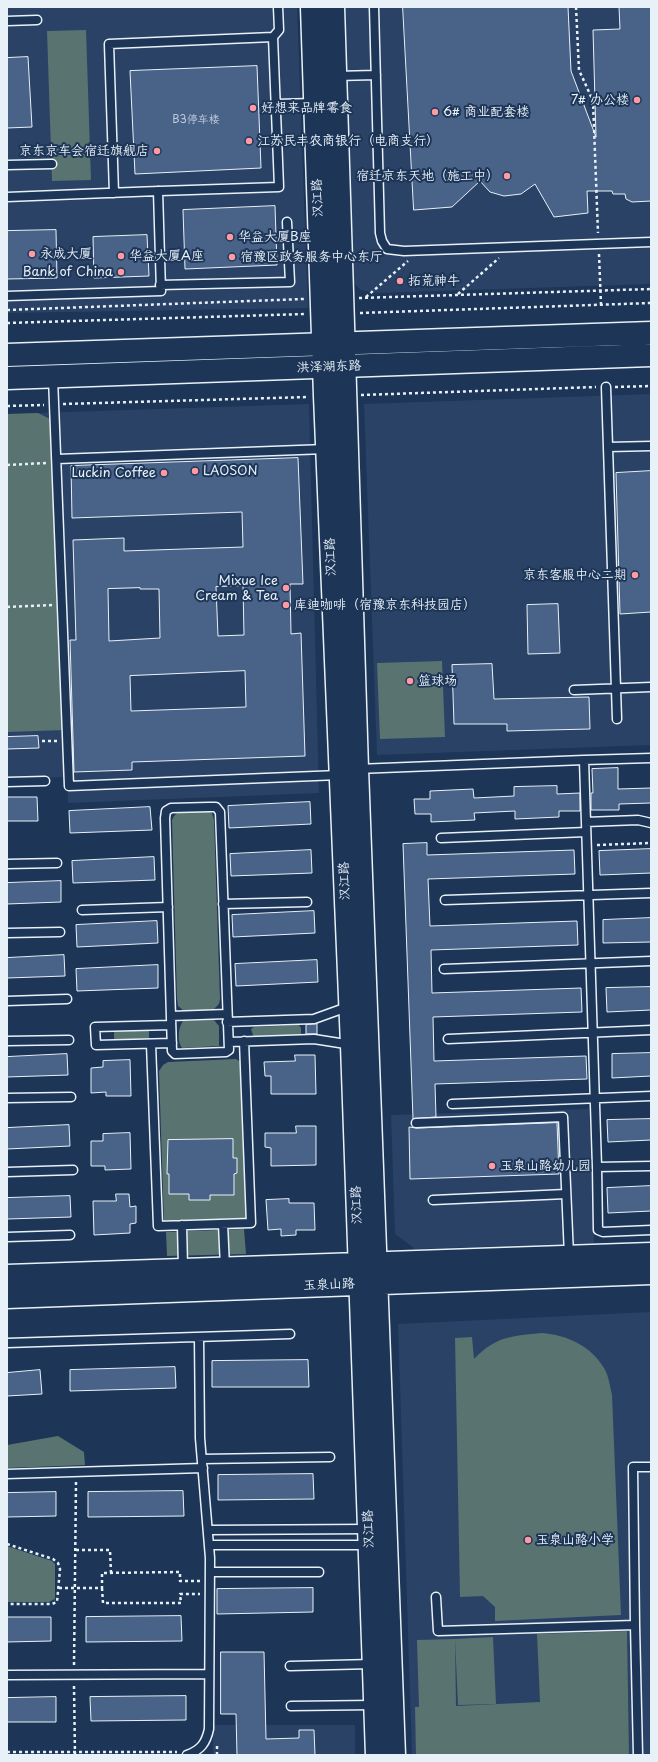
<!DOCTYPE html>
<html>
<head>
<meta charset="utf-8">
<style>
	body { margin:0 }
	#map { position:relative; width:658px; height:1762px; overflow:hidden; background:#1d3557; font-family:"Playpen Sans",sans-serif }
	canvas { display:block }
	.frame { position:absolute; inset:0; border:8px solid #e8f1f8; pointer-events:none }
</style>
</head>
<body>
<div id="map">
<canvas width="658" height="1762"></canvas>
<div class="frame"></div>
</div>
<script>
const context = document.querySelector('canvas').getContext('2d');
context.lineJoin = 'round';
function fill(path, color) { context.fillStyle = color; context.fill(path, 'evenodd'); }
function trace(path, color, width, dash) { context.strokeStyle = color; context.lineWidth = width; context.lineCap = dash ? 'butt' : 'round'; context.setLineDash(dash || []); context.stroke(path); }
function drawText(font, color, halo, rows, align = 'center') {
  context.font = font + ' "Playpen Sans","LXGW WenKai TC",sans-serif'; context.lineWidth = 4; context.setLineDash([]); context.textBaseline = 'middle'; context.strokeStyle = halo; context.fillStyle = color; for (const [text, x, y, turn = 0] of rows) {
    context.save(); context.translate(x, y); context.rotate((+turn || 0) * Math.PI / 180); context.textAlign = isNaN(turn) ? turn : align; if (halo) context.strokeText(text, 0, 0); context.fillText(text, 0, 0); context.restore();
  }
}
const built = new Path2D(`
	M7 7H297L308 308 7 313Z
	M342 7H651V284L377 293 361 290 353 282 349 266Z
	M651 394V745L377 755 364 404Z
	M309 404 319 793 68 803 67 777 7 779V414Z
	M589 1109 594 1243 415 1249 395 1234 391 1115Z
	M651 1312V1755H412L398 1324Z
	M213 1725H355V1755H213Z`);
const green = new Path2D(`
	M86 30 91 180 52 181 47 31Z
	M38 413 54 421 65 730 7 732V414Z
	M442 661 445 737 380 739 377 663Z
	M204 810 212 813 214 820 220 999 219 1004 213 1010 184 1011 178 1006 177 999 172 820 174 816 179 811Z
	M214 1020 219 1026V1046L182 1048C177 1042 178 1027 183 1021Z
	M299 1025 301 1028V1035L299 1037 254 1038 251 1029 254 1027Z
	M114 1031H149V1039L114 1040Z
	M236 1059 242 1063 247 1220 164 1223 159 1071 163 1065 168 1062Z
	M244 1229 246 1254 167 1256 166 1232Z
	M542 1333C567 1335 591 1346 604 1368 609 1376 610 1387 612 1395L621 1615 495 1621V1607L483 1596 460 1597 455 1338 472 1337 474 1359C496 1336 512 1336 542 1333Z
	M58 1436 84 1452 85 1465 7 1468V1445Z
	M7 1546 52 1561 55 1564V1599L49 1602H7Z
	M627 1631 629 1755H416L415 1707H419L417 1640 455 1639 456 1706 540 1702 537 1634Z
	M493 1637 496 1704 458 1705 455 1639Z`);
const building = new Path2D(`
	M403 7H568L571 71 596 137 593 30 620 29 619 7H651V201L632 202 626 199 625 194H613L612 191H587L588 213 554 217 535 184 521 194 504 196 490 192 480 181 452 207 414 210Z
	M28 57 32 127 7 128V58Z
	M257 66 261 168 135 174 130 71Z
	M275 206 277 265 185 269 183 210Z
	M56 230 57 278 7 279V231Z
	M147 235 149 276 94 278 93 237Z
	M298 458 303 584H290L291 634 301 633 305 756 132 762V770L74 772 70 640H76L73 540 124 538V551L243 547 242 512 72 518 71 466ZM243 586 244 635 218 636 216 587ZM140 588V589H159L160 638 109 641 108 589ZM245 671 246 707 131 711 130 676Z
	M651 471V612L620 614 616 473Z
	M558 604 560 653 528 654 527 605Z
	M492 664 494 699 589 697 590 729 507 731V724H454L452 665Z
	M38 736 39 748 7 749V737Z
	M618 768V789L651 788V803L619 804V810H591V793H593L592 769Z
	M557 786V794L580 793V811H559V817L515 819V811L474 813 475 820 431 822V814H415L414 799H430V791L473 789 474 798 514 796V787Z
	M7 797H37L38 821H7Z
	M310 802 311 824 229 828 228 806Z
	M150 807 152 830 70 833 69 811Z
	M427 843V855L574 850 575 874 428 879 430 926 577 921 578 945 431 950 432 993 581 988 582 1012 433 1017 434 1061 586 1056 587 1079 435 1084 436 1117 413 1119 403 844Z
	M651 849V873L600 875 599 851Z
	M311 850 312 873 231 876 230 854Z
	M154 857 155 880 73 883 72 861Z
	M61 881V902L7 904V883Z
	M314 911 315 933 233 937 232 915Z
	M651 918V942L603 943V920Z
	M157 921 158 943 77 947 76 925Z
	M64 955 65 976 7 978V958Z
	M317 960 318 982 236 986 235 964Z
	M158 965V988L77 991 76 969Z
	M651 987V1010L607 1012 606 988Z
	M317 1024V1034H306V1025Z
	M651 1053V1076L612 1078V1054Z
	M67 1054 68 1075 7 1077V1057Z
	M295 1055H315L316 1094H271V1076H265L264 1062 295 1061Z
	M130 1060 131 1096H106V1092L91 1093V1068L103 1067V1061Z
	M651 1119V1140L608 1142 607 1120Z
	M557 1123 559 1174 410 1179 409 1127 416 1128Z
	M69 1125 70 1146 7 1149V1128Z
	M296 1126H316V1165L271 1166V1148L265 1147V1133H296Z
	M130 1133 131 1169 105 1170V1166H91V1141H103V1134Z
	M233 1139V1158H237V1173L234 1174V1195H210V1200H189V1194H169V1174H167L168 1140Z
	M651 1186V1211L608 1213 607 1188Z
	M116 1194H129L130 1207 136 1206V1223L130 1224V1233L94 1235 93 1201H116Z
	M70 1196 71 1217 7 1219V1198Z
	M289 1199V1203H314L315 1230H296V1235L281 1236V1229L268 1230 266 1200Z
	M308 1360 309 1387H212V1361Z
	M175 1367 176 1388 70 1391V1370Z
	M40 1370 42 1394 7 1396V1373Z
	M313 1474 314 1499 218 1500V1475Z
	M183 1491 184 1516 88 1517V1492Z
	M56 1492V1516L7 1517V1493Z
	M313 1588V1612L217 1614V1589Z
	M181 1616 182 1641 86 1642V1617Z
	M7 1617H51V1641L7 1642Z
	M221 1652H264L266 1739 299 1738V1730H314L315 1755H237L236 1714H221Z
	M186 1696V1720L91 1721 90 1697Z
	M56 1697V1722H7V1698Z`);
const path = new Path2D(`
	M576 7 579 70 593 101 598 233
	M599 254 601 305
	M458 294 499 258
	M366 297 408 261
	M359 298 651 289
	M7 310 304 299
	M360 313 651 303
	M7 323 305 314
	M615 387 651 386
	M361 395 596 387
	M63 404 308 397
	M7 406 44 405
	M7 465 46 463
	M7 607 52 605
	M42 741H57
	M597 845 651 843
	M7 1544 53 1559 58 1563 60 1569 57 1602 52 1604H7
	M76 1550H110L111 1573
	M59 1588H102V1573L180 1572V1581H201
	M102 1588 103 1603H181L180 1594H200
	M74 1665 76 1482
	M74 1686 75 1755
	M217 1746V1755
	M7 1752H177`);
const lane = new Path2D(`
	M374 7 380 233 382 241 387 249 404 251 651 242
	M7 21 37 20
	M273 37 279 30 278 7
	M336 76 376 75
	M276 104 315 103
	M7 165 52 164
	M7 197C98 193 188 190 279 187L273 37 109 44 114 193
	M160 285 290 282 287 222
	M7 296 161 291 158 191
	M53 378 69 786 339 775
	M606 387 617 719
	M608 447 651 446
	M57 459 326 449
	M574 690 651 687
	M651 758 584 760 597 1167 651 1166
	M357 769 584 760
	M7 782 45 781
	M209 807H216L220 812 229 1050 226 1052 175 1054 172 1051 165 818 166 811 171 808Z
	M586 822 638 820 651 823
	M441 838 586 832
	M7 864 57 863
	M445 900 651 893
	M223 904 307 902
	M82 910 168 907
	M7 933 60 932
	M444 969 651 961
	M7 1001 67 999
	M171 1016 227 1014
	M227 1022 314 1019 350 1006
	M171 1025 95 1027 96 1045 172 1043
	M448 1039 651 1030
	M7 1041 69 1040
	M229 1042 314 1039 352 1045
	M151 1044 158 1226 251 1223 244 1041
	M7 1098 71 1097
	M452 1104 651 1096
	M416 1123 563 1117 569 1256
	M597 1167 598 1230 603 1232 651 1230
	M7 1172 73 1170
	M433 1200 566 1194
	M223 1224 225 1267
	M182 1225 183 1268
	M7 1237 70 1235
	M7 1343 290 1334
	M202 1459 330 1457
	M7 1474 203 1468
	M208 1530 369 1529
	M209 1545H369
	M210 1572H319
	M436 1597 438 1631 635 1625 638 1755
	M635 1625 633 1467H651
	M290 1666 373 1664
	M7 1675 209 1674
	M291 1706 374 1705
	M187 1755C201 1750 206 1743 209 1729L210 1558 200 1438 199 1337`);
const secondary = new Path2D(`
	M312 7 325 396 352 1045 377 1755
	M333 7 357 769 394 1755
	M7 1276 651 1254
	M7 1297 651 1273`);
const primary = new Path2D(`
	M7 355 651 333
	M7 378 651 355`);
const markers = [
	[637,100,4,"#ff9aa2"],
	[253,108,4,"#ff9aa2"],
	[435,112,4,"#ff9aa2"],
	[249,141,4,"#ff9aa2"],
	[157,151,4,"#ff9aa2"],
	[507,176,4,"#ff9aa2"],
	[230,237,4,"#ff9aa2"],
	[32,254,4,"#ff9aa2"],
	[121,256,4,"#ff9aa2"],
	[232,257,4,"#ff9aa2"],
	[121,272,4,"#ff9aa2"],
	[400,281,4,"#ff9aa2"],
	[195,471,4,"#ff9aa2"],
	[164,473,4,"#ff9aa2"],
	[635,575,4,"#ff9aa2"],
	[286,588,4,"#ff9aa2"],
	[286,605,4,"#ff9aa2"],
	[410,681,4,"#ff9aa2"],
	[492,1166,4,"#ff9aa2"],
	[528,1540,4,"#ff9aa2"]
];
const numberNames = [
	["B3停车楼",196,120]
];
const poiNames = [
	["7# 办公楼",629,100,"right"],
	["好想来品牌零食",261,108],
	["6# 商业配套楼",443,112],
	["江苏民丰农商银行（电商支行）",257,141],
	["京东京车会宿迁旗舰店",149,151,"right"],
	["宿迁京东天地（施工中）",499,176,"right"],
	["华益大厦B座",238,237],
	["永成大厦",40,254],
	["华益大厦A座",129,256],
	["宿豫区政务服务中心东厅",240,257],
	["Bank of China",113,272,"right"],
	["拓荒神牛",408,281],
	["LAOSON",203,471],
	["Luckin Coffee",156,473,"right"],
	["京东客服中心二期",627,575,"right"],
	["Mixue Ice",278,581,"right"],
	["Cream & Tea",278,596,"right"],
	["库迪咖啡（宿豫京东科技园店）",294,605],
	["篮球场",418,681],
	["玉泉山路幼儿园",500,1166],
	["玉泉山路小学",536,1540]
];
const streetNames = [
	["汉江路",318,198,-92],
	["洪泽湖东路",329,367,-2],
	["汉江路",331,557,-92],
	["汉江路",345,881,-92],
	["汉江路",357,1205,-92],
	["玉泉山路",329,1285,-2],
	["汉江路",369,1529,-92]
];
fill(built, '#2a4266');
fill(green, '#597370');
fill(building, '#496288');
trace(building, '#e8f1f8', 1);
trace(lane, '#e8f1f8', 11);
trace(secondary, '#e8f1f8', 25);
trace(primary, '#e8f1f8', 25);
trace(path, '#e8f1f8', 2.5, [3, 3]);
trace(lane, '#1d3557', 8);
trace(secondary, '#1d3557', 22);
trace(primary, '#1d3557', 22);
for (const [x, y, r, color] of markers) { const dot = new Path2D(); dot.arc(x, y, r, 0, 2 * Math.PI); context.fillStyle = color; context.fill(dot); trace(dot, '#1d3557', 1.5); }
drawText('11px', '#c0cddc', null, numberNames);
drawText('13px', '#e8f1f8', '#1d3557', poiNames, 'left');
drawText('13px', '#e8f1f8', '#1d3557', streetNames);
</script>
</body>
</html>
